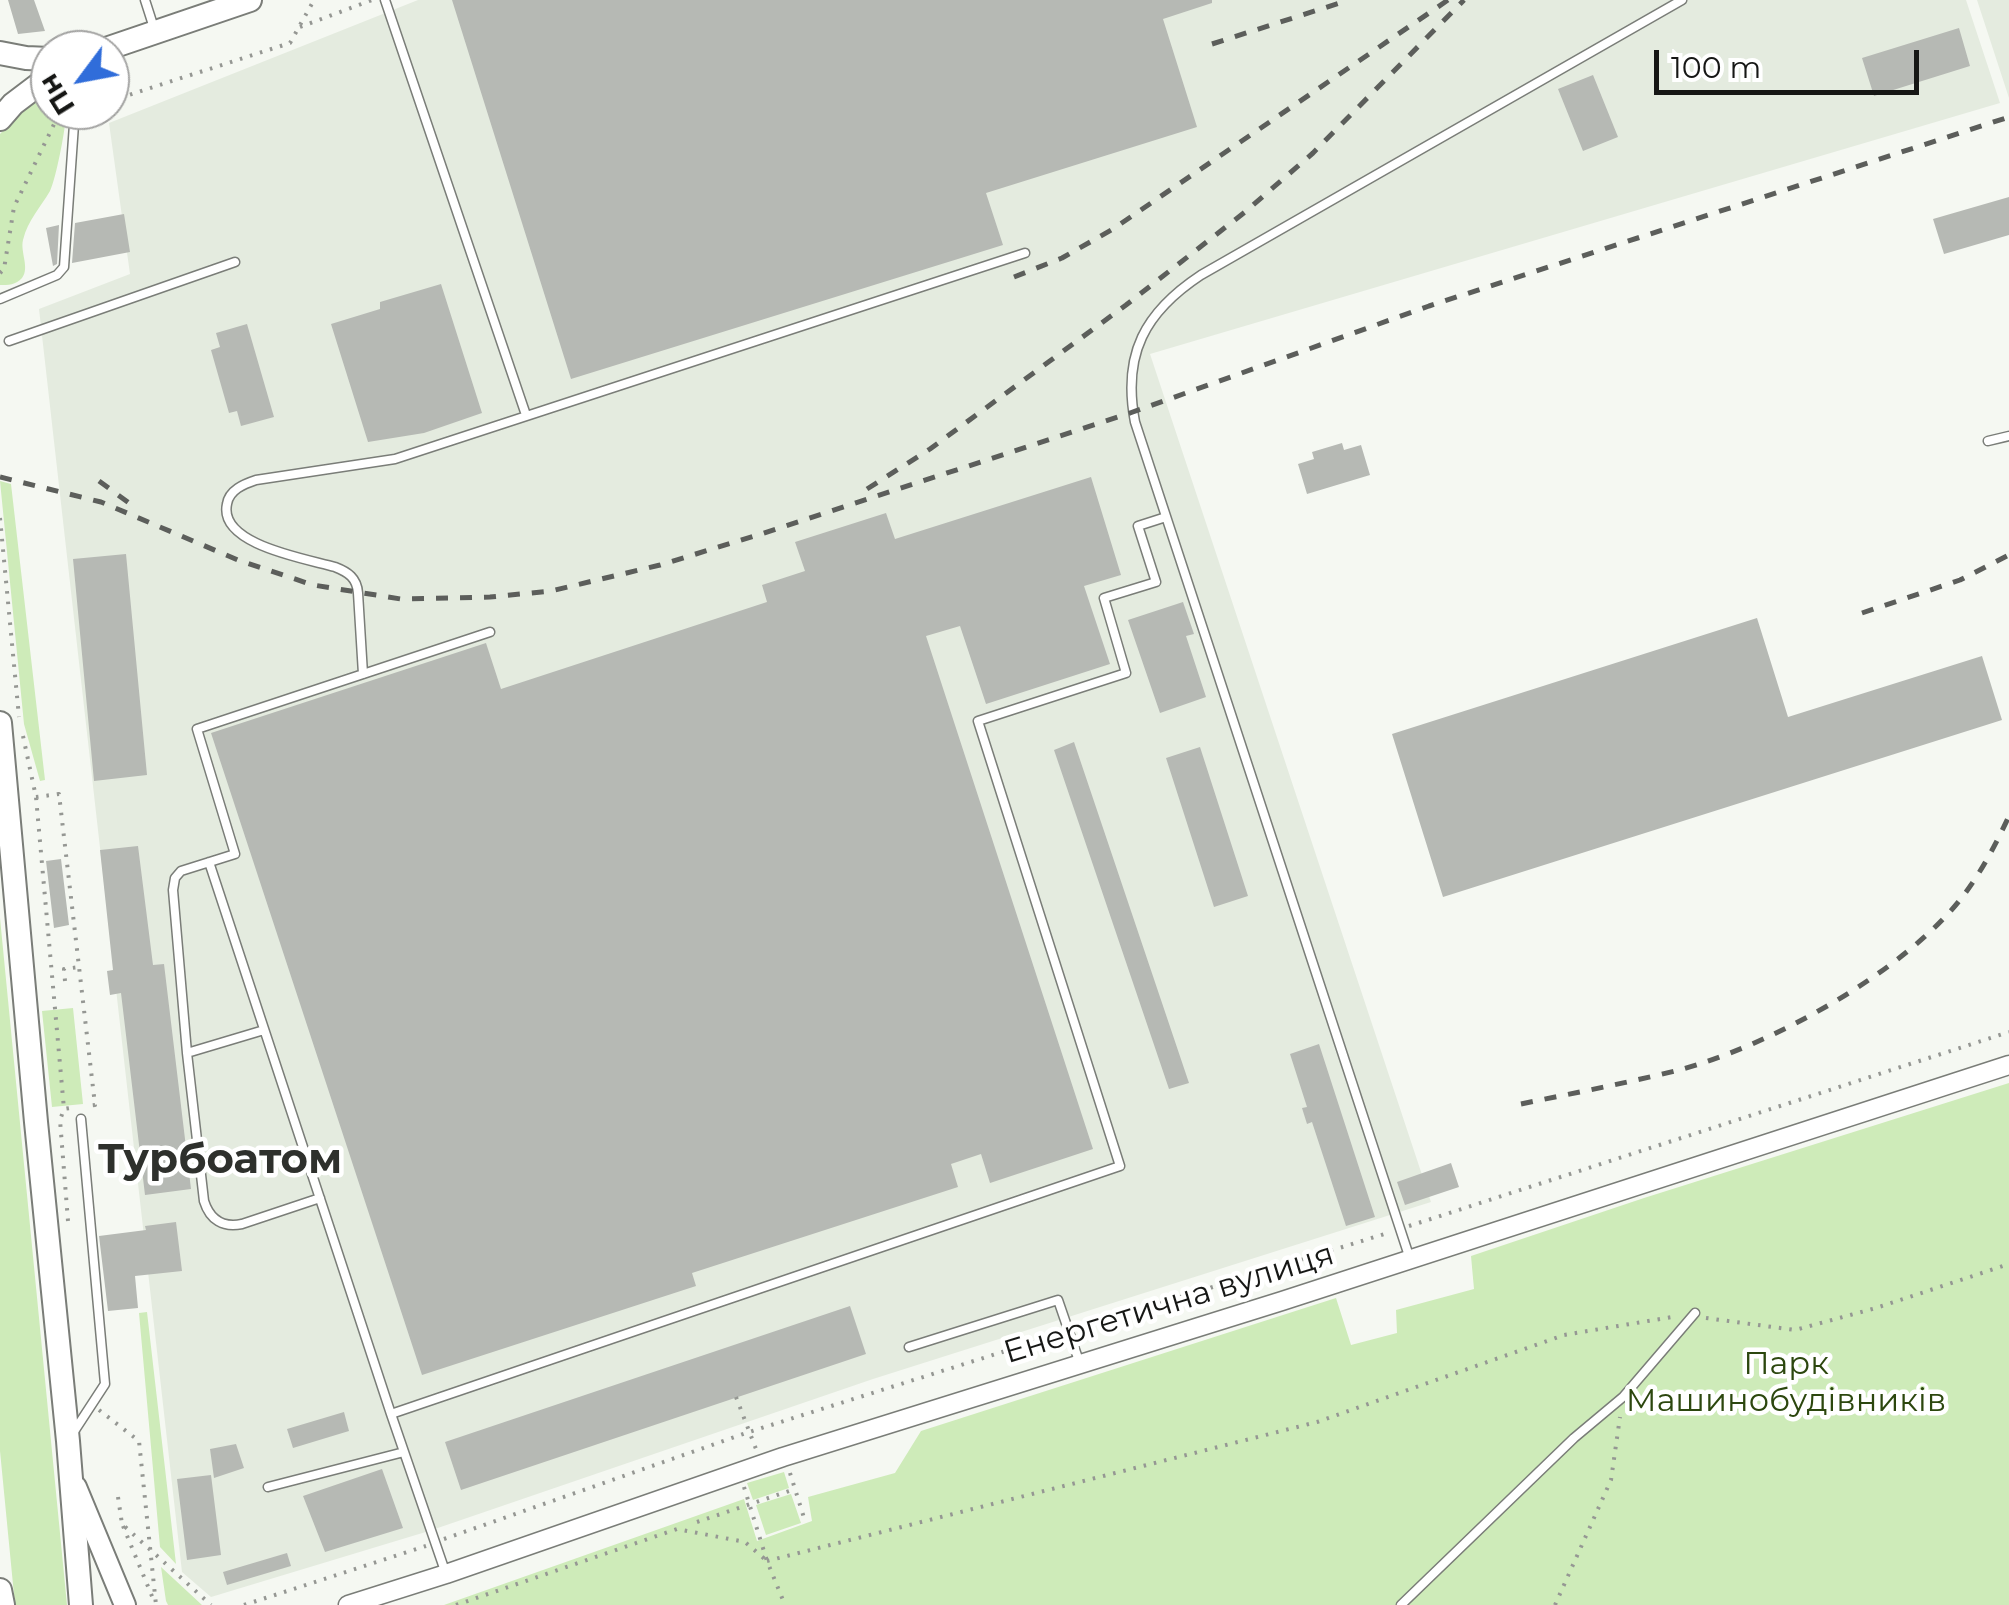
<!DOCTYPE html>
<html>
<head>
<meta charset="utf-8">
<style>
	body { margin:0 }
	#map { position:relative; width:2009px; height:1605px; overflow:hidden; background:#f5f8f2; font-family:Montserrat,sans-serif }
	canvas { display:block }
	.north { position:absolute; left:30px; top:30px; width:100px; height:100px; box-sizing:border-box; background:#fff; border:2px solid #a2a2a1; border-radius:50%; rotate:238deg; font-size:28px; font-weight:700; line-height:40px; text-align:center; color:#161715 }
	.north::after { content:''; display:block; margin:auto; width:35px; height:45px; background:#306dda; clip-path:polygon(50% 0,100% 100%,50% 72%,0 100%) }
	.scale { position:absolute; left:1654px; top:50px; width:265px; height:45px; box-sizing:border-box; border:5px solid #161715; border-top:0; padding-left:12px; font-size:30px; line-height:35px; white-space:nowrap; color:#161715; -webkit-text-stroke:8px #fff; paint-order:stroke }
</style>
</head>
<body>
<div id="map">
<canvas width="2009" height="1605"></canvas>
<div class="north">Пн</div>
<div class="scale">100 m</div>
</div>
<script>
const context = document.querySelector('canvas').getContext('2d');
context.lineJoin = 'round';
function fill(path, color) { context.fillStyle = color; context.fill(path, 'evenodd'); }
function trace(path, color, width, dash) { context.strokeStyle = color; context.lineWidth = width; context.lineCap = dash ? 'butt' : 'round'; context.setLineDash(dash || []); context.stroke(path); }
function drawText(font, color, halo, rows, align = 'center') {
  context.font = font + ' Montserrat,sans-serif'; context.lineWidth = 9; context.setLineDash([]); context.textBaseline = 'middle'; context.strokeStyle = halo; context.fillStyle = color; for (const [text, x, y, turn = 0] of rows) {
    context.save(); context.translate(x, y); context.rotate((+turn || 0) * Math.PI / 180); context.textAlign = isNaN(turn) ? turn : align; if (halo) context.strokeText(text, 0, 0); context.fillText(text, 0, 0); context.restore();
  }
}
const built = new Path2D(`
	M418 0H1966L2000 103 1150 354 1431 1202 873 1379 429 1531 211 1597 182 1572 39 309 130 274 109 123Z
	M1977 0H2009V98Z`);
const green = new Path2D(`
	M45 94 50 95V110H65L66 113C66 127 56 179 50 191 40 208 28 220 23 240 20 252 30 268 22 278 16 285 8 285 0 285V134L20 113Z
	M0 481 11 484 45 780 40 781 24 724Z
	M0 918 67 1605H15L0 1451Z
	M73 1008 83 1104 52 1107 42 1011Z
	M2009 1083V1605H444L744 1499 757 1541 812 1521 808 1497 895 1473 921 1431 1336 1298 1351 1345 1397 1333 1396 1310 1474 1289 1471 1256 1644 1198Z
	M147 1312 176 1564 160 1547 139 1313Z
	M784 1472 789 1488 753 1500 747 1483Z
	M791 1494 801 1523 766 1535 756 1505Z
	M161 1567 202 1605H168L166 1601Z`);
const building = new Path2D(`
	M8 0H34L45 31 18 34Z
	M452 0H1212V3L1163 19 1197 127 986 193 1003 245 571 379Z
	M1959 28 1970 66 1874 96 1862 58Z
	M1593 75 1618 137 1583 151 1558 89Z
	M2009 197V235L1944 254 1933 219Z
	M124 214 130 252 72 263 75 223Z
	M59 225 57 264 53 266 46 228Z
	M441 284 482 413 424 433 368 442 331 324 380 309V302Z
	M247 324 274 417 241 426 237 411 229 413 211 350 220 347 216 333Z
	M1342 443 1344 450 1361 445 1370 475 1307 494 1298 464 1314 459 1312 452Z
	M1091 477 1121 575 1084 586 1110 664 986 704 960 626 926 636 1093 1149 990 1183 981 1154 951 1164 958 1187 692 1273 696 1286 422 1375 211 733 486 643 501 689 767 602 762 585 805 571 795 542 886 513 895 539Z
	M126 554 147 775 94 781 73 559Z
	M1183 602 1194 634 1186 636 1206 697 1160 713 1128 620Z
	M1757 618 1788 717 1982 656 2002 720 1443 897 1392 734Z
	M1074 742 1189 1083 1169 1089 1054 750Z
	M1200 747 1248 896 1214 907 1166 758Z
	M138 846 153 965 164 964 191 1189 145 1195 121 993 110 995 107 971 113 970 100 850Z
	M61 859 69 925 54 928 46 861Z
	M1319 1044 1375 1217 1346 1226 1312 1122 1307 1124 1302 1108 1307 1107 1290 1054Z
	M1451 1163 1459 1187 1405 1205 1397 1182Z
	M176 1222 182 1271 135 1276 138 1308 108 1311 99 1236 146 1230 145 1226Z
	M850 1306 866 1354 461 1490 445 1442Z
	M344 1412 349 1431 293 1448 287 1429Z
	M236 1444 244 1468 214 1478 210 1449Z
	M382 1469 403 1528 325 1552 303 1496Z
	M211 1475 221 1555 187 1560 177 1479Z
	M287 1553 291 1566 227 1585 223 1572Z`);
const path = new Path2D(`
	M300 27 372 0
	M110 101 290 43 314 0
	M0 273 4 269 14 207 57 118 64 116
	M0 518 19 717
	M23 736 36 797 64 1109
	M36 797 59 794 95 1105 86 1106
	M65 981 64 969 80 967
	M68 1221 60 1120 64 1109 76 1107
	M1409 1226 2009 1032
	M1706 1318 1795 1330 1876 1308 2009 1264
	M1080 1328 1391 1232
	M736 1397 756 1449
	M99 1410 139 1441 156 1605
	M790 1473 805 1521
	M744 1487 767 1561 785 1605
	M118 1497 122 1524 211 1605
	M697 1522 795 1489
	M123 1526 154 1601
	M444 1539 749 1432 1056 1335
	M767 1561 1317 1422 1564 1335 1678 1316
	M244 1605 426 1546
	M456 1605 677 1529 745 1542 767 1561
	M1555 1605 1611 1480 1620 1417`);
const service = new Path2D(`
	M145 0 154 28
	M385 0 526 415
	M0 299 57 275 64 267 75 110
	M9 341 235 262
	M1988 441 2009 436
	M363 674 358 593C357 578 348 572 335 567 308 559 218 545 227 504 229 490 244 484 256 480L395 459 1025 253
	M209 862 391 1414 446 1574
	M187 1053 264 1030
	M320 1198 242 1224C223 1228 210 1220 204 1201L187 1053 173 890 175 878 181 871 235 854 197 729 490 632
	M1410 1259 1135 422C1122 354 1145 312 1201 275L1682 0
	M909 1347 1058 1300 1080 1364
	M391 1414 1120 1166 978 721 1126 673 1104 598 1156 582 1138 526 1166 517
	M73 1433 105 1384 81 1119
	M268 1487 404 1452
	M1401 1605 1574 1438 1623 1397 1695 1313`);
const tertiary = new Path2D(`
	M348 1605 446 1574 783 1457 1282 1301 2009 1065`);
const secondary = new Path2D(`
	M76 1487 125 1605`);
const primary = new Path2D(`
	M103 50 250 0
	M0 53 26 58 50 59
	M0 119 13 104 50 76
	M0 723 36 1122 68 1441 81 1605
	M0 1590 3 1605`);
const rail = new Path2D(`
	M1212 44 1349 0
	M1014 277 1062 258 1113 229 1448 0
	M0 477 101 502 238 560 313 585 401 599 490 597 551 591 660 565 761 534 1130 413 1429 306 2009 117
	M99 481 129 503
	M867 489 930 449 1126 305 1245 212 1313 153 1464 0
	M1862 613 1960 580 2009 555
	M1521 1104C1574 1093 1627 1083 1679 1070 1770 1046 1906 971 1963 896 1982 871 1996 844 2009 816`);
const streetNames = [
	["Енергетична вулиця",1169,1304,-17]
];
const parkNames = [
	["Парк",1786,1365],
	["Машинобудівників",1786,1402]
];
const districtNames = [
	["Турбоатом",220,1161]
];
fill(built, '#e4ebdf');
fill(green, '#ceebb9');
fill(building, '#b6b9b4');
trace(service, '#7a7d78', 11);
trace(tertiary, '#7a7d78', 21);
trace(secondary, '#7a7d78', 24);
trace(primary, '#7a7d78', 26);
trace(path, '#959793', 4, [2.5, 8]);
trace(service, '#fff', 8);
trace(tertiary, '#fff', 18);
trace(secondary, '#fff', 20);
trace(primary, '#fff', 22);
trace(rail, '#5c5e5b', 5, [12, 12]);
drawText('32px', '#161715', '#fff', streetNames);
drawText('32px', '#2c470e', '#fff', parkNames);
drawText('bold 42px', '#2e302c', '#fff', districtNames);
</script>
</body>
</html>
